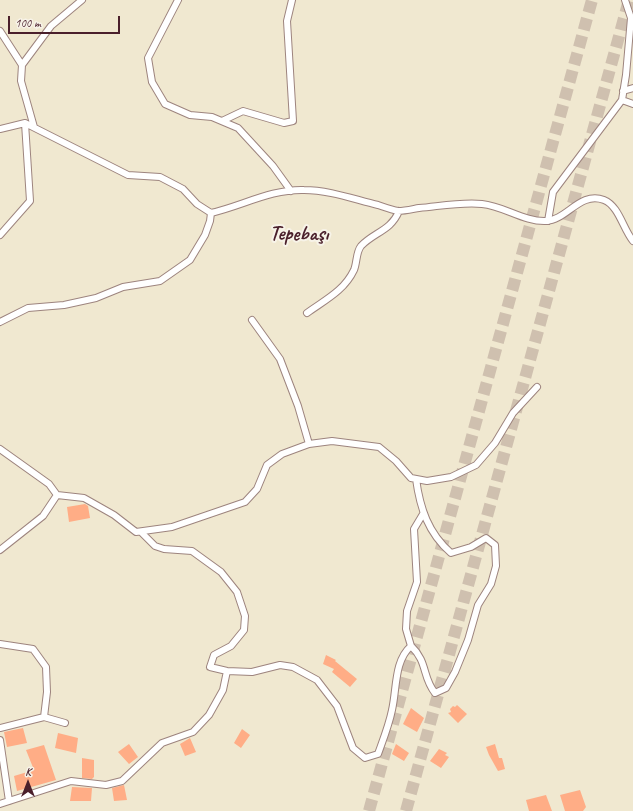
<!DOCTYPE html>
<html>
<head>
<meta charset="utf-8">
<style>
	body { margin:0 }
	#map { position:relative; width:633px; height:811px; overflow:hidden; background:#f0e8d0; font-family:Caveat,sans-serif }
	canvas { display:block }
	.north { position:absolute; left:8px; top:763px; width:40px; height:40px; -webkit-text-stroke:3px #f7f3e8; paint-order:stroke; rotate:0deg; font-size:11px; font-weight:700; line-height:16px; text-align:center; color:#4a1f2b }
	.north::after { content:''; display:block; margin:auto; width:14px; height:18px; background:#4a1f2b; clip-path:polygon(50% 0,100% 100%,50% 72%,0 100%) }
	.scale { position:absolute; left:8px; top:16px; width:112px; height:18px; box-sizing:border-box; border:2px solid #4a1f2b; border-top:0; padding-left:5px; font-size:12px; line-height:14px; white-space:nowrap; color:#4a1f2b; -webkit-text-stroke:3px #f7f3e8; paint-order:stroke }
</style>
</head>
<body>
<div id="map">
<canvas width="633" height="811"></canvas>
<div class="north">K</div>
<div class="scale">100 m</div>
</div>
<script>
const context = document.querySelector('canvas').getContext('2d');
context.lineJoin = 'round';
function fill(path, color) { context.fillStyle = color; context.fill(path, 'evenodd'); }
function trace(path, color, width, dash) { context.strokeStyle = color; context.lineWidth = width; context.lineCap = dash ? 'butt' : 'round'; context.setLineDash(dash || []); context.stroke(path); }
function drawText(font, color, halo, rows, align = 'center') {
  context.font = font + ' Caveat,sans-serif'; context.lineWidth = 4; context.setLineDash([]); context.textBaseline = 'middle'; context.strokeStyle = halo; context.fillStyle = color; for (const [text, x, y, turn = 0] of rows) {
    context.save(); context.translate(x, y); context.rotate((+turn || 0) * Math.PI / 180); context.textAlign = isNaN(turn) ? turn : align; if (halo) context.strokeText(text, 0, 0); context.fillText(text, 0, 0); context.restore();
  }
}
const building = new Path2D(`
	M85 504 88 506 90 518 69 522 67 507Z
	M326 655 336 660 335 661 357 679 350 687 332 672 334 669 323 664Z
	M457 705 467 714 458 723 448 713 451 712 450 709 453 706 455 707Z
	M411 708 424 718 417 732 403 724Z
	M23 728 27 743 7 747 4 732Z
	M242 729 250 735 241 748 234 743Z
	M58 733 78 738 76 753 55 748Z
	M190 738 196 752 185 756 180 744Z
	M129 744 138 757 129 764 118 752Z
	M396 744 409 753 404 761 392 754Z
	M495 744 499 758H502L505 769 498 771 489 755 486 747Z
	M44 745 56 780 17 791 14 776 34 770 26 750Z
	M439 749 447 753 445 755 449 757 441 768 430 761Z
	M82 758 94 760V777L92 779 82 778Z
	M124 785 127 800 114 801 112 788Z
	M72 787 92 788 91 801H70Z
	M580 790 586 807 583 811H565L560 795Z
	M546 795 552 811H529L526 800Z`);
const highwayTunnel = new Path2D(`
	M369 811 592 0
	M406 811 629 0`);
const street = new Path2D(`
	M178 0 148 58 152 82 165 104 190 115 212 117 238 128 273 166 291 191
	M0 31 22 65
	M623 91 633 88
	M622 100 633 104
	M222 121 243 111 284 123 293 121 287 21 292 0
	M34 127 21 81 22 65 51 26 82 0
	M0 129 25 123 128 175 160 177 183 189 197 204 211 213C242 206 271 189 304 190 329 190 353 199 378 205 384 207 392 210 398 211 405 211 413 209 419 208 441 206 461 202 482 204 504 206 524 222 546 221 567 220 580 191 604 200 619 206 623 229 633 241
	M548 221 553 192 622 100 626 75 631 18 625 0
	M0 235 30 201 25 123
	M307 313C325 300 344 291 354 270 357 263 356 252 361 246 374 232 391 231 399 211
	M252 320 280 359 298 406 309 444
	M0 322 28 308 64 305 96 298 123 287 160 281 190 260 205 235 210 221 211 213
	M0 449 49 484 57 495 43 516 0 550
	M57 495 84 498 114 515 136 532 172 527 245 502 257 489 267 465 282 454 309 444 332 441 379 447 396 461 411 478 427 481 451 477 476 465 495 443 513 413 537 387
	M141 532 155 546 164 549 192 551 221 572 237 592 245 616 244 630 231 646 214 655 210 667 227 671 252 672 280 665 293 667 317 680 337 706 353 748 365 758 378 754C383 740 389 725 392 710 397 688 394 661 411 646 428 662 422 677 435 693L446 688 455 672 468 640 478 605 491 584 496 566 495 545 486 538 471 547 451 553C428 533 420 508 416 479
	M0 644 33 649 46 667 47 692 44 717
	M411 646 406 629 407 611 417 582 414 529 423 514
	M0 728 44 717 65 723
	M0 740 9 801
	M0 804 71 781 106 785 122 781 162 743 193 732 209 715 223 690 227 671`);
const districtNames = [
	["Tepebaşı",299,234]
];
fill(building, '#ffad86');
trace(highwayTunnel, '#cfc0af', 12, [12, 6]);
trace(street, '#9d847e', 8);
trace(street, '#fff', 6);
drawText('bold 21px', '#4a1f2b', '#f7f3e8', districtNames);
</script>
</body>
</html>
